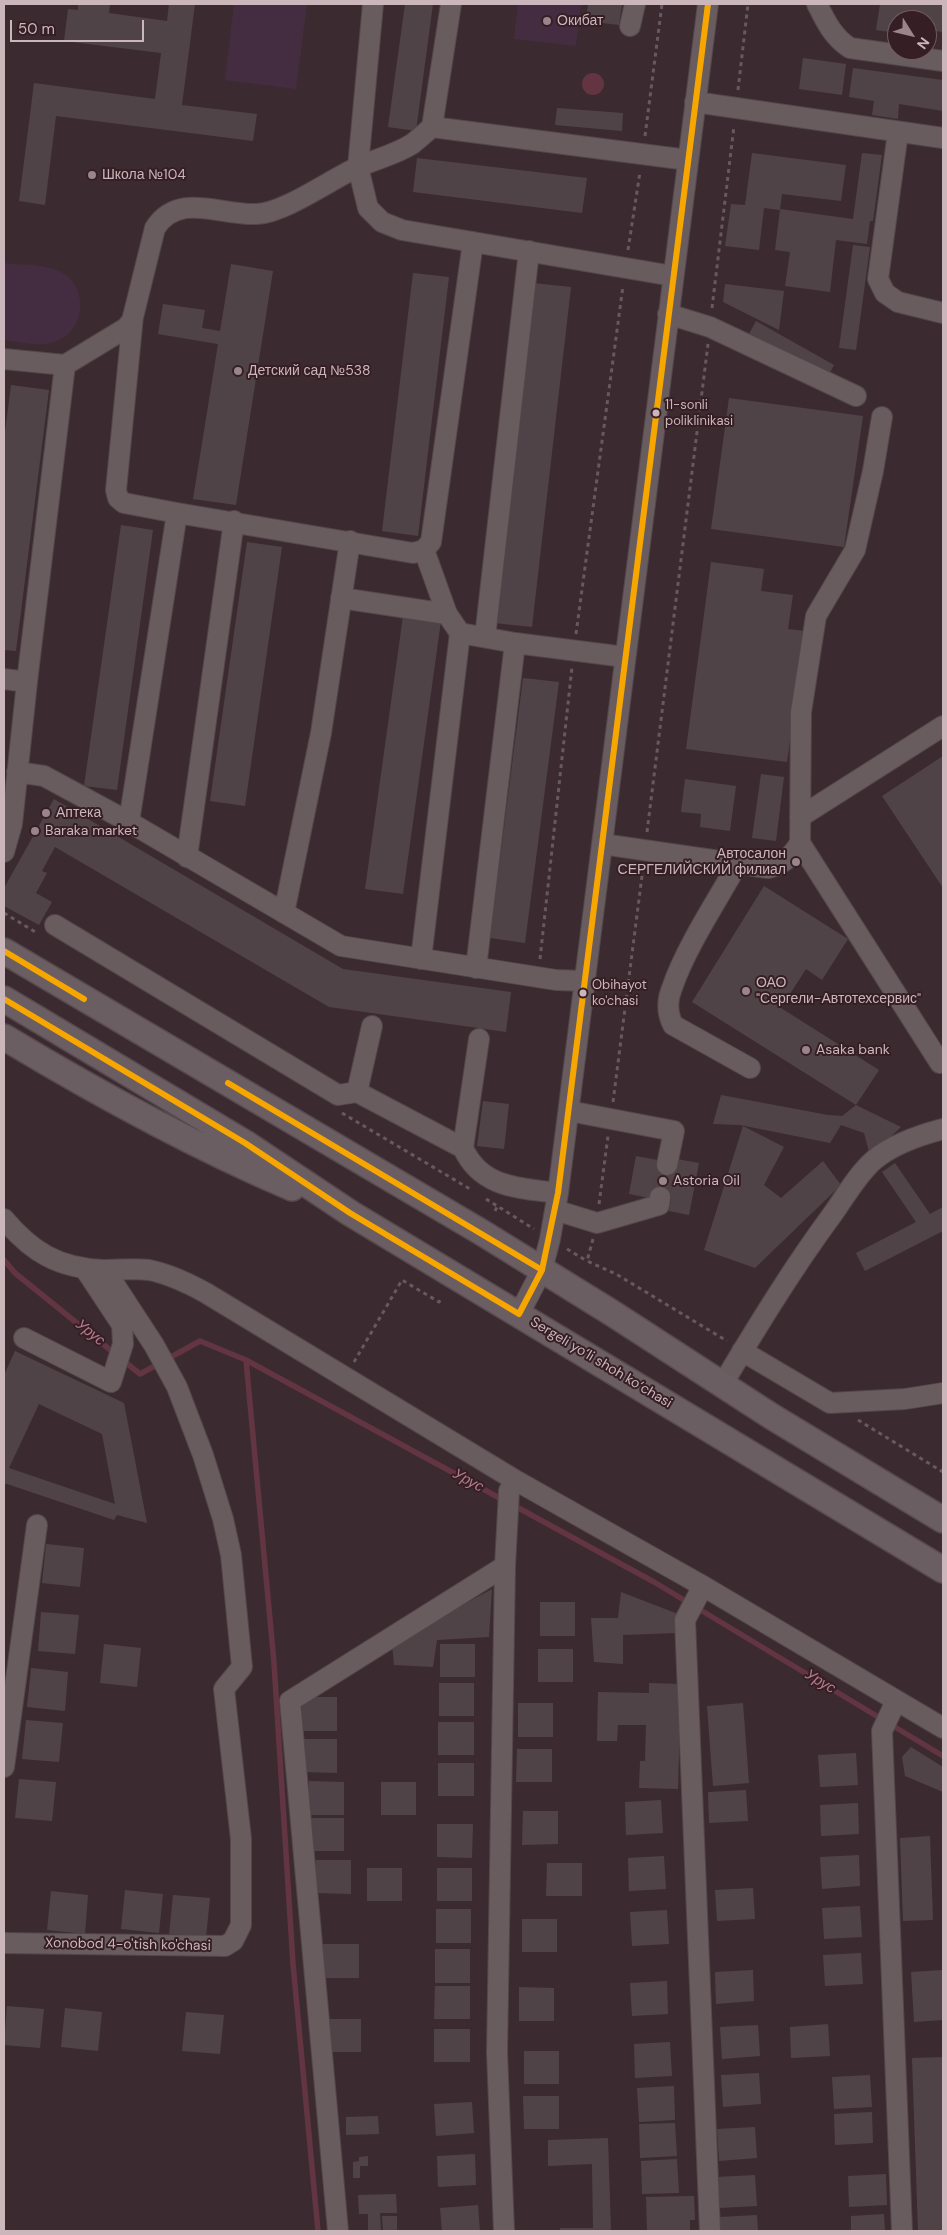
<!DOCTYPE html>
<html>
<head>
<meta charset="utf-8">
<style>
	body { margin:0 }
	#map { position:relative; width:947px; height:2235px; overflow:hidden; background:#3b2b30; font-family:"DM Sans",sans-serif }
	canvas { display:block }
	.frame { position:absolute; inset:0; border:5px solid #cbb6bc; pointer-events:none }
	.north { position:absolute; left:887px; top:10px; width:50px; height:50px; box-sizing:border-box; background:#361e25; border:1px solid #725b61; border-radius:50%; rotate:126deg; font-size:14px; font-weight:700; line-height:20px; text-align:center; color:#cbb6bc }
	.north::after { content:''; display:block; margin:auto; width:18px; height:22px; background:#99858b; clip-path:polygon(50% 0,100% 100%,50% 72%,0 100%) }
	.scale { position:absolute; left:10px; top:20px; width:134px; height:22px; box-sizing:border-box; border:2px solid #cbb6bc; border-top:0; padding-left:6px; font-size:15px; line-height:18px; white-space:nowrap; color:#cbb6bc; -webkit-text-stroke:4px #361e25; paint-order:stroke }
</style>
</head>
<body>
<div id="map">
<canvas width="947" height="2235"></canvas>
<div class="frame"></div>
<div class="north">N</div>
<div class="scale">50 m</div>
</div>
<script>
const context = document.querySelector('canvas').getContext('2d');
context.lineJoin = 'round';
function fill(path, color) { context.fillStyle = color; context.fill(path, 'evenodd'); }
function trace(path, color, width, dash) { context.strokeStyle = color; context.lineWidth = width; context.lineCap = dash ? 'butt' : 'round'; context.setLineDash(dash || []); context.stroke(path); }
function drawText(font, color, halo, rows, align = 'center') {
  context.font = font + ' "DM Sans",sans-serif'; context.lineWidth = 4; context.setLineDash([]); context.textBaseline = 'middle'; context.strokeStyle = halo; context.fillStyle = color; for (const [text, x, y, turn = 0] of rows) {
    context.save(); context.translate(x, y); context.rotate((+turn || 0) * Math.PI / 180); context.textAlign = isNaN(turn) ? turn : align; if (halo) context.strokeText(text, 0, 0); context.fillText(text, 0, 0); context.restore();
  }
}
const green = new Path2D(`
	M234 4H307L296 89 225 80Z
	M518 4H581L576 46 514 39Z
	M4 263C22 265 45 264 61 272 90 287 85 333 54 342 38 347 19 342 4 340Z`);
const water = new Path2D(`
	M582 84a11 11 0 1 1 22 0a11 11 0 1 1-22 0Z`);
const stream = new Path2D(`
	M4 1260 15 1273 140 1374 200 1341 246 1360 505 1501
	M246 1360 274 1663 293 1964 318 2231
	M513 1505 654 1582 943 1756`);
const building = new Path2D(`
	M78 4H110L109 13 167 21 169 4H195L182 105 257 114 253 141 56 116 45 205 19 201 34 83 155 99 161 53 64 41 68 9 78 10Z
	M405 4H433L416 131 388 127Z
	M588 4H622L619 25 586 21Z
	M880 4H943V32L927 30V20H897V33L876 30Z
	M803 58 846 64 842 95 799 89Z
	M853 68 943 80V111L899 104 898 119 872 115 874 101 849 97Z
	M557 108 623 113 622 131 555 125Z
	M752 153 846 165 841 201 782 194 780 210 764 208 759 250 725 246 731 204 745 205Z
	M862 153 882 155 873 221H870L867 244 836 240 830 292 785 286 790 252 775 250 780 209 853 219Z
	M417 158 587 178 582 213 413 192Z
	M853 245 870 247 856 350 839 348Z
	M231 264 273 271 236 505 193 499 218 344 158 334 163 304 205 310 202 328 220 331Z
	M413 273 449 277 418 536 382 531Z
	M533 283 571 287 532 627 494 623Z
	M725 284 784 291 779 330 723 302Z
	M756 321 834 365 827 378 749 334Z
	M11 385 49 390 16 651 4 650V440Z
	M729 398 863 416 844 547 711 529Z
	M121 525 153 530 117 790 84 786Z
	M247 542 282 547 245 806 210 801Z
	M711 562 764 569 761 591 793 595 788 629 805 631 787 762 686 749Z
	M403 616 441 621 403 894 365 889Z
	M523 678 559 682 525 943 490 938Z
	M943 756V888L882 796Z
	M761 774 784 777 776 841 752 838Z
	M685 779 736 786 730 831 700 827 701 814 681 812Z
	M54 799 343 969 511 992 506 1032 329 1007 55 847 42 871 47 873 36 893 52 902 39 925 4 906V888Z
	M764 886 848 939 822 980 806 969 781 1008 879 1070 856 1105 692 1002Z
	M721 1095 828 1115 842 1116 856 1105 901 1127 870 1156 864 1133 841 1125 830 1143 740 1125 713 1124Z
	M483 1101 509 1104 504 1149 477 1146Z
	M743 1126 784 1147 764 1185 781 1198 823 1161 841 1185 755 1268 704 1250Z
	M636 1156 663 1161 677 1159 699 1163 689 1215 669 1211 671 1199 655 1196V1199L629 1194Z
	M895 1163 930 1214 943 1207V1231L865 1271 856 1253 916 1222 882 1172Z
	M15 1351 124 1403 147 1523 117 1515 114 1520 4 1483V1375ZM39 1404 102 1434 115 1504 9 1468Z
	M46 1544 84 1548 80 1587 42 1583Z
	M492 1589 489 1637 437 1640 433 1667 394 1665 392 1643Z
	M621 1592 678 1614 677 1633 623 1635V1664L594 1662 591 1618H618Z
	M540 1602H575V1636H540Z
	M41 1612 79 1615 75 1654 38 1651Z
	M104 1644 141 1648 137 1687 100 1683Z
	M440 1644H475V1677H440Z
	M538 1649H573V1682H538Z
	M31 1668 68 1672 65 1711 27 1707Z
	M439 1683H474V1716H439Z
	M649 1683 681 1684 678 1789 639 1788 640 1761H645L646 1725H618L617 1741H597L598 1692 649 1693Z
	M302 1697H337V1731H302Z
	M518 1703H553V1737H518Z
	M743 1703 749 1783 713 1786 707 1706Z
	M26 1720 63 1723 59 1762 22 1759Z
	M438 1722H474V1755H438Z
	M302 1739H337V1773L302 1772Z
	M911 1747 943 1767V1792L905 1776 902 1757Z
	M517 1749H552V1782H516Z
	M856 1753 858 1785 820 1787 818 1755Z
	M438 1763H474V1796H438Z
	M19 1779 56 1782 52 1821 15 1818Z
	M309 1781 344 1782V1815H309Z
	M381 1782H416V1815H381Z
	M746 1790 748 1821 709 1823 708 1792Z
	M661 1800 663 1833 626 1835 625 1802Z
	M858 1803 859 1834 821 1836 820 1805Z
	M523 1811H558V1844L522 1845Z
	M309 1818H344V1851H309Z
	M437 1824H473L472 1858 437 1857Z
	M930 1836 933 1920 903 1921 900 1838Z
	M859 1855 860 1886 822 1889 820 1857Z
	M664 1856 666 1889 629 1891 628 1858Z
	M316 1860H351V1894L315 1893Z
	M547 1863H582V1896H546Z
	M367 1868H402V1901H367Z
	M437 1868H472V1901H437Z
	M753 1888 755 1919 717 1921 715 1890Z
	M125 1890 163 1894 159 1933 121 1929Z
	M51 1891 88 1895 85 1934 47 1930Z
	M173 1895 210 1898 206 1937 169 1934Z
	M860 1906 862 1937 824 1939 822 1908Z
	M436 1909H471V1943H436Z
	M667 1910 669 1944 632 1946 630 1912Z
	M522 1919H557V1952H522Z
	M323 1944H359V1978H323Z
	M435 1949H470V1983H435Z
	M861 1953 863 1984 825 1986 823 1955Z
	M753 1970 754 2001 716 2004 715 1972Z
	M942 1970 943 2020 914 2022 911 1972Z
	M667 1981 668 2014 632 2016 630 1983Z
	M435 1986H470V2019H434Z
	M519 1987 554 1988V2021H519Z
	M7 2006 44 2009 40 2048 4 2045Z
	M65 2008 102 2012 98 2051 61 2047Z
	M186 2012 224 2015 220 2054 182 2051Z
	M325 2019H361V2052H325Z
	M828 2024 830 2056 791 2058 790 2027Z
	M758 2025 760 2056 722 2059 720 2027Z
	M434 2029H470V2062H434Z
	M670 2042 672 2076 635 2078 634 2044Z
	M524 2051H559V2084H524Z
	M943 2057V2231H918L912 2058Z
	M759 2073 761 2104 723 2107 721 2075Z
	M870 2075 872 2107 834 2109 832 2077Z
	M674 2086 675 2120 639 2122 637 2088Z
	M523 2096H559V2129H524Z
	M472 2102 474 2133 436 2136 434 2104Z
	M872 2112 873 2143 835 2145 834 2114Z
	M378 2116 379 2134 346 2135V2117Z
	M675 2123 677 2156 640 2158 639 2124Z
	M755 2127 757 2158 719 2161 717 2129Z
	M608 2138 611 2231H560V2228H593L592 2164 548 2166V2140Z
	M475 2154 476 2185 438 2187 437 2156Z
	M368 2156V2166H360V2178H353V2162L359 2161V2157Z
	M677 2159 679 2193 642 2194 641 2161Z
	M886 2174 887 2205 849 2207 848 2176Z
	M755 2175 757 2206 719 2208 717 2177Z
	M396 2194 397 2213H380L381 2231H368V2214H359L358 2195Z
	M694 2196 695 2220H690V2231H647L646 2197Z
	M478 2205 480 2231H442L440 2208Z
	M884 2214 885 2231H851V2216Z
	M757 2215 758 2231H720L719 2217Z
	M382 2216H397V2231H383Z`);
const minorTunnel = new Path2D(`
	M660 1197 667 1165`);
const path = new Path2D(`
	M738 90 748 4
	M645 136 662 4
	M628 250 640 172
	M712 308 734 126
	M576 634 623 286
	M647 832 708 344
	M4 913 37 933
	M540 959 572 667
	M613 1102 643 868
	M342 1113 470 1189
	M486 1199 534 1229
	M599 1204 608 1136
	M495 1211 498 1205
	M593 1239 587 1261 616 1274 727 1341
	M567 1249 587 1261
	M354 1362 402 1280 439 1302 442 1298
	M858 1420 943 1472`);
const minor = new Path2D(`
	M373 4 358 167 368 208 382 222 402 230 673 276
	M817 4C826 22 833 37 850 48L943 61
	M630 26 635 4
	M695 102 943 138
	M432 127 451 4
	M898 132 878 279 885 293 898 302 943 313
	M668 314 710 327 856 396
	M133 316 116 490 118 498 124 503 177 513
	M4 359 65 365 126 328 132 321 155 228C179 191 221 216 257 214 284 213 330 180 356 168 375 159 395 155 412 144 419 139 426 132 432 127L688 160
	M424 550 447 614
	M341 598 447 614 460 633 515 643 625 657
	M485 637 529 251
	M4 679 27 682
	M17 772 44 776 129 822 341 946 556 980 584 981
	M800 817 943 726
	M129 822 177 513 413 553 424 550 431 542 473 242
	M800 843 940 1063
	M602 844 768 868C784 864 791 857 800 843L801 712 816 616 855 550 873 471 882 417
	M4 852 12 824 27 682 65 365
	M187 857 234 521
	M738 863C717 901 686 947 672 988 667 1000 667 1013 673 1025L750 1068
	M284 913 321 733 350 541
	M55 925 338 1095 357 1092
	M421 959 460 633
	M476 968 515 643
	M372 1026 357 1092 463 1148
	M479 1039 463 1148C481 1188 519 1188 558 1193
	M569 1111 674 1131 667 1165
	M555 1210 597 1223 659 1205 660 1197
	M4 1219C32 1252 58 1268 103 1270 118 1270 134 1268 149 1270 169 1274 188 1283 206 1293L515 1480 703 1586 943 1728
	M519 1314 542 1270 550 1239 558 1193 708 4
	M24 1338 111 1382 123 1344 122 1325 85 1269
	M742 1351 830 1403 905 1399 943 1393
	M722 1385C757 1327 792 1269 832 1215 845 1197 857 1175 874 1160 893 1144 920 1135 943 1129
	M703 1586 685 1620 710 2231
	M896 1701 882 1731 902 2231
	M4 1767 37 1525
	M4 1943 225 1946 233 1941 241 1925V1839L224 1689 242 1667 231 1555 223 1519 203 1455 177 1387 154 1345 105 1270
	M338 2231 290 1701 505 1566
	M504 2231 497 2052 505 1566 509 1491 515 1480`);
const major = new Path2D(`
	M4 951 481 1232 612 1313 771 1416 943 1520
	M4 999 245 1143 350 1213 943 1570
	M4 1037C97 1093 192 1145 292 1188`);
const bus1 = new Path2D(`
	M4 951 84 999
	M4 999 245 1143 350 1213 519 1314 542 1270 558 1193 708 4
	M228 1083 542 1270`);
const markers = [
	[547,21,5,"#99858b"],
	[92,175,5,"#99858b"],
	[238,371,5,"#99858b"],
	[656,413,4.5,"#cbb6bc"],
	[46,813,5,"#99858b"],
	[35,831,5,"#99858b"],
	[796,862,5,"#99858b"],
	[746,991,5,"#99858b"],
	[583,993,4.5,"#cbb6bc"],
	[806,1050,5,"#99858b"],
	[663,1181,5,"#99858b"]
];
const busNames = [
	["11-sonli",665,406],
	["poliklinikasi",665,422],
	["Obihayot",592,986],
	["ko'chasi",592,1002]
];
const poiNames = [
	["Окибат",557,21],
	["Школа №104",102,175],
	["Детский сад №538",248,371],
	["Аптека",56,813],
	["Baraka market",45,831],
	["Автосалон",786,854,"right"],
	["СЕРГЕЛИЙСКИЙ филиал",786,870,"right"],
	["ОАО",756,983],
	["\"Сергели-Автотехсервис\"",756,999],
	["Asaka bank",816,1050],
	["Astoria Oil",673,1181]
];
const streetNames = [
	["Sergeli yo‘li shoh ko‘chasi",601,1363,31],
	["Xonobod 4-o'tish ko'chasi",128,1945,1]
];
const waterNames = [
	["Урус",90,1333,39],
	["Урус",468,1481,29],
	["Урус",820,1682,31]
];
fill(green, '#452d41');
fill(water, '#633543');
trace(stream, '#633543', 5.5);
fill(building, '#504347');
trace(minorTunnel, '#514045', 20, [20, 10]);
trace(minor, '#53474b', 22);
trace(major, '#57494d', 28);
trace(path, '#665a5f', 3, [4, 4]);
trace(minor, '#685c5f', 20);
trace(major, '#6a5e62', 25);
trace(bus1, '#f7a600', 6);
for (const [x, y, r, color] of markers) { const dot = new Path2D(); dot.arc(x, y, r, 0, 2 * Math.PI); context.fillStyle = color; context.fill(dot); trace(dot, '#361e25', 2); }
drawText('13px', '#cbb6bc', '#361e25', busNames, 'left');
drawText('14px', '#cbb6bc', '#361e25', poiNames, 'left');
drawText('14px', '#cbb6bc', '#361e25', streetNames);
drawText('italic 15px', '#b37c8e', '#361e25', waterNames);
</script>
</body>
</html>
